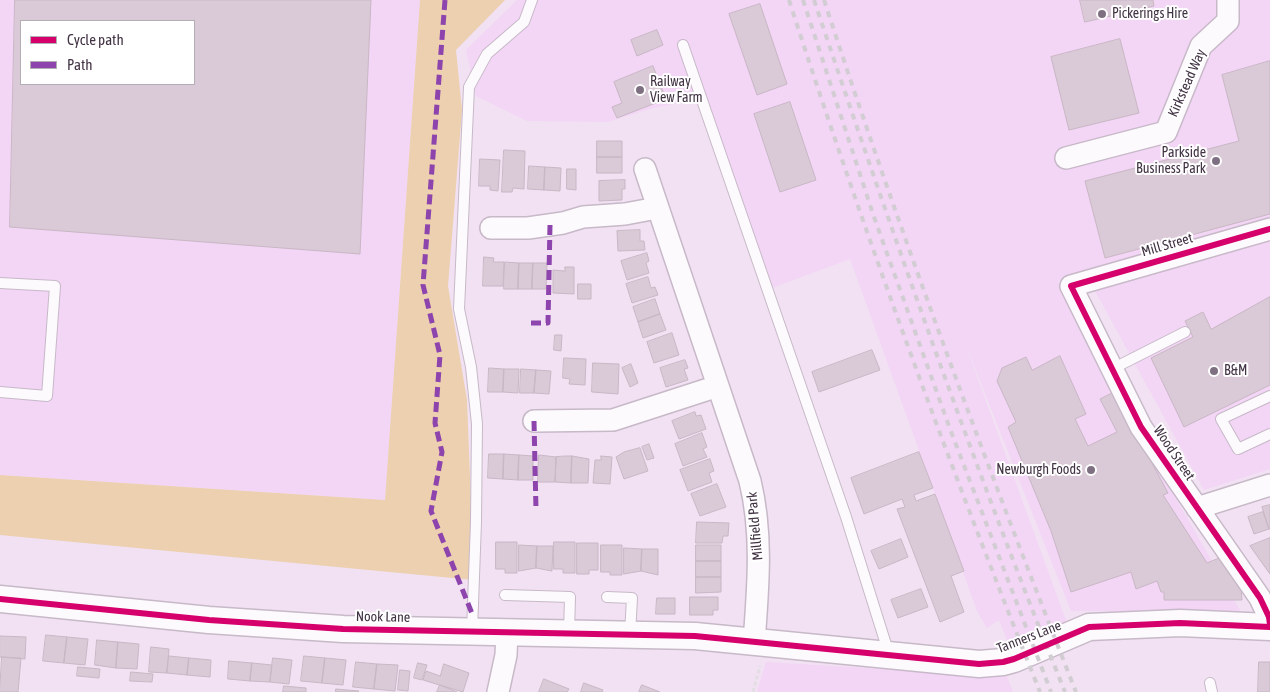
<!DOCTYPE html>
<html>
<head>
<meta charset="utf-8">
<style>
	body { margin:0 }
	#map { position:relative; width:1270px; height:692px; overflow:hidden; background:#f1e1f2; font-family:"Asap Condensed",sans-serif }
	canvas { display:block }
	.legend { position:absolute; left:20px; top:20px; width:175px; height:65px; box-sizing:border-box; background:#fff; border:1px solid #b3adb4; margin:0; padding:6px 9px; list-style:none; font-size:15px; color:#423344 }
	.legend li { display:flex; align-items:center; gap:10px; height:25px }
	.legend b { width:25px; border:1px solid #b3adb4 }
</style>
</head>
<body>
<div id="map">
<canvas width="1270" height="692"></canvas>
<ul class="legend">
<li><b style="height:6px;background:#d6006c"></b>Cycle path</li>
<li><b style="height:6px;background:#8e44ad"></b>Path</li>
</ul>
</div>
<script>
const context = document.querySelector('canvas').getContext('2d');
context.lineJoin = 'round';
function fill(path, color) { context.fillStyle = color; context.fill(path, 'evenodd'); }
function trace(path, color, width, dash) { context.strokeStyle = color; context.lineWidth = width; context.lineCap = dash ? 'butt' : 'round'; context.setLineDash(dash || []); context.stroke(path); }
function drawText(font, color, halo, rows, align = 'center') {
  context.font = font + ' "Asap Condensed",sans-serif'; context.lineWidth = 4; context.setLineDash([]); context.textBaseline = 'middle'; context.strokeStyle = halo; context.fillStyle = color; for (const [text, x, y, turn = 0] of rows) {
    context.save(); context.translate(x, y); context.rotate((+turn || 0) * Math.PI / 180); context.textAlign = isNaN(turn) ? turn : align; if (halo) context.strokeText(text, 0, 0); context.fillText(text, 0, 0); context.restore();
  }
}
const built = new Path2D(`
	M0 0H420L385 500 0 475ZM21 21H194V84H21Z
	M517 0H1270V223L1058 281 1146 446 1241 612 1071 611 963 338 1068 626 1011 650 999 620 987 628 977 611 850 259 764 291 696 100 653 108 607 122 527 121 476 96 466 50Z
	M1270 235V469L1204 490 1094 289Z
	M766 662 951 673 1005 671 1013 692H757Z`);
const green = new Path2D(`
	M420 0H505L456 50 462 110 448 286 467 400 474 580 0 535V475L385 500Z`);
const building = new Path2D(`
	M15 0H371L360 254 10 227ZM21 21H194V84H21Z
	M1080 0H1153L1154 6 1085 22Z
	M760 4 787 84 757 95 729 14Z
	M657 30 663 45 637 56 631 40Z
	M1120 39 1139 113 1069 130 1051 57Z
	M1270 61V214L1105 258 1085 181 1239 141 1222 75Z
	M653 66 666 99 617 118 612 107 622 103 614 82Z
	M790 102 816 180 780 192 754 114Z
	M597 141H622V157H597Z
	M504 150 525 151 524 189 513 188 512 192H502Z
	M597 157H622V173H597Z
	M480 159 500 160 498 191 490 190V186H479Z
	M529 166 545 167 544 190 528 189Z
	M545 167 561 168 560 191 544 190Z
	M567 169H576V190L567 189Z
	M625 180V189H622V200L599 201V181Z
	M640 230V241H644L645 250 618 251 617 231Z
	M647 253 649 261 646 263 649 273 627 280 621 261Z
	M484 257 494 258 493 262H504L503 286H483Z
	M505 262 519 263 518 289H504Z
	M519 263H533L532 289H518Z
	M533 263H547L546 289H532Z
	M565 267H574V294L553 293V270L565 271Z
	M648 277 651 288 655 287 658 295 632 303 626 284Z
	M578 284H591V299H578Z
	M1270 297V385L1184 427 1151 358 1193 337 1185 321 1203 312 1211 329Z
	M655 299 660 314 638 322 633 307Z
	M660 314 666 330 643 338 638 322Z
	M672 333 679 355 654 363 647 342Z
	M555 335H562L561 351 554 350Z
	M872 350 880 370 819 392 812 372Z
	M1060 356 1086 414 1075 419 1088 446 1117 432 1100 399 1114 392 1168 493 1163 495 1207 563 1219 558 1241 589 1242 600H1164V592H1161L1157 581 1136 589 1131 572 1071 592 1051 531 1008 427 1016 422 997 381 1002 368 1026 357 1032 370Z
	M564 358 586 359 585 385 569 384 570 379 563 378Z
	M685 360 688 368 684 369 688 380 666 387 660 368Z
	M593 363 619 364 618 394 592 392Z
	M631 364 638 383 630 387 622 368Z
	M489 368 504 369 503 392H488Z
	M504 369H519L518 393 503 392Z
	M521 369 536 370 534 393H520Z
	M536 370 551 371 549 394 534 393Z
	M695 412 696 416 701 415 706 429 679 439 672 421Z
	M702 433 707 447 703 449 707 457 683 466 675 444Z
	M649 444 654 458 647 460 642 447Z
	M640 448 648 471 624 479 616 457 624 452Z
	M919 452 933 488 914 495 916 501 935 494 964 571 951 576 964 612 940 622 897 509 905 507 902 499 864 514 851 478Z
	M489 454H504L503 479 488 478Z
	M504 454 519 455 518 480 503 479Z
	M519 455 533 456V480H518Z
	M539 455 556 457 555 482H538Z
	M566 456H572L571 483 555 482 556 457Z
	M572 456 589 459 588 483H571Z
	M601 456 612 457 610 484 593 483 595 460H601Z
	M710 459 714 471 709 473 712 482 688 491 680 470Z
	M717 484 726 507 700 516 691 494Z
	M1270 505V529H1269L1262 507Z
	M1263 512 1269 529 1254 534 1248 517Z
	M697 522 729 523 728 536H723L722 543H696Z
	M1270 538V574L1250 546Z
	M901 539 908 557 879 569 871 551Z
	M496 542H517V573H505V569H496Z
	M554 542H575V573H563V569H554Z
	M577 543H598V570H589V574H577Z
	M519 545 537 546 536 568 519 571Z
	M601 545H622V575H610V572H601Z
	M696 545H721V561H696Z
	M537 546H553L552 571 536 568Z
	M624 548 642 549 641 571 624 574Z
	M642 549H658V575L641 571Z
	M696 561H721V577H696Z
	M696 577H721V592L696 593Z
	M921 589 928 607 898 618 891 600Z
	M690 597H718V610H713V615H690Z
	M657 598H675V614H656Z
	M46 635 67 637 64 663 43 661Z
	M0 636 26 637 25 659 0 657Z
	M67 637 88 639 85 665 64 663Z
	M97 640 118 642 116 668 95 665Z
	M118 642 139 644 137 669 116 668Z
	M151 647 169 649 167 673 149 672Z
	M169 656 189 658 187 675 167 673Z
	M304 656 325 658 322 683 301 681Z
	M2 657 21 658 18 692H0Z
	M189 658 211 660 210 677 187 675Z
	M273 658 292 660 289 684 270 682Z
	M325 658 346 660 343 685 322 683Z
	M229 661 252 663 250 681 228 679Z
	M356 662 377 664 374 689 353 687Z
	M1259 662H1270V692H1258Z
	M252 663 272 665 270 682 250 681Z
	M418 663 427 665 422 680 414 678Z
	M377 664 398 665 395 691 374 689Z
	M444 664 469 673 463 692 423 680 426 671 440 676Z
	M78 667 100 669 99 678 77 676Z
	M400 670 410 671 408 691 398 690Z
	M131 672 153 674 152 682 130 681Z
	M544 679 569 689 567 692H539Z
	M584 683 603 690 602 692H581Z
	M440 685 457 692H437Z
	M642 685 660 692H639Z
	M284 686 306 688V692H283Z
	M336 689 359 691 358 692H336Z`);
const path = new Path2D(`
	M753 692 760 666`);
const service = new Path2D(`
	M683 45 846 517 889 654
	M0 283 55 286 47 396 0 392
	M1112 369 1185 332
	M1270 396 1221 419 1238 449 1270 434
	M505 595 570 597 569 633
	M607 597 632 598 630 634
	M472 631 476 522 477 424 471 367 459 309 469 87 487 54 524 22 532 0
	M1210 683 1212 692`);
const minor = new Path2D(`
	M1066 158 1166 132 1201 46 1228 21V0
	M645 169 750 481C763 534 758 588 754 642
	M491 228H528L563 223 583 217 625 214 657 208
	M1270 229 1071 286 1141 427 1260 598 1269 617 1270 625
	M534 421 613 420 718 386
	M1197 508 1270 485
	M498 692 506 655 507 632`);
const tertiary = new Path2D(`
	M0 599 209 620 343 629 695 636 979 664 1003 662 1014 659 1089 627 1180 623 1270 627`);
const rail = new Path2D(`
	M789 0C864 233 949 464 1040 692
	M803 0 874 217 950 429 1051 692
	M814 0C892 233 973 464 1065 692
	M824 0C900 233 986 464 1076 692`);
const quiet = new Path2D(`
	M445 0 423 285 440 355 435 423 442 452 431 511 473 616
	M531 323H548L550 225
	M534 421 536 510`);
const cycleway = new Path2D(`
	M1270 229 1071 286 1141 427 1260 598 1269 617 1270 625
	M0 599 209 620 343 629 695 636 979 664 1003 662 1014 659 1089 627 1180 623 1270 627`);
const markers = [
	[1102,14,5,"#7f7081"],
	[640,90,5,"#7f7081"],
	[1216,161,5,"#7f7081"],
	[1214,371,5,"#7f7081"],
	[1091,470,5,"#7f7081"]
];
const poiNames = [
	["Pickerings Hire",1112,14],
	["Railway",650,82],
	["View Farm",650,98],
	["Parkside",1206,153,"right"],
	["Business Park",1206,169,"right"],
	["B&M",1224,371],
	["Newburgh Foods",1081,470,"right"]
];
const streetNames = [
	["Kirkstead Way",1187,83,-66],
	["Mill Street",1167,245,-16],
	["Wood Street",1174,453,56],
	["Millfield Park",755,526,-95],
	["Nook Lane",383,617,1],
	["Tanners Lane",1029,637,-21]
];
fill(built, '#f3d5f6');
fill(green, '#ecd0af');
fill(building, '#dac9d6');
trace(building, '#c8b7c4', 1);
trace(service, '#c7b9c8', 12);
trace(minor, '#c7b9c8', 24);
trace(tertiary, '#c7b9c8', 29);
trace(path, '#e3dee3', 3, [4, 2.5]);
trace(service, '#fdfafd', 10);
trace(minor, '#fdfafd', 21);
trace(tertiary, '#fdfafd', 26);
trace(rail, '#d2cdd2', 4, [6, 6]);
trace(quiet, '#8e44ad', 5, [10, 5]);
trace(cycleway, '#d6006c', 6);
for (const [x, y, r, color] of markers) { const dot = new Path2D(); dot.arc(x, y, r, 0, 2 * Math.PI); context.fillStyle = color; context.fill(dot); trace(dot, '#fff', 2); }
drawText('14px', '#423344', '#fff', poiNames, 'left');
drawText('14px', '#423344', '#fff', streetNames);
</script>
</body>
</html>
